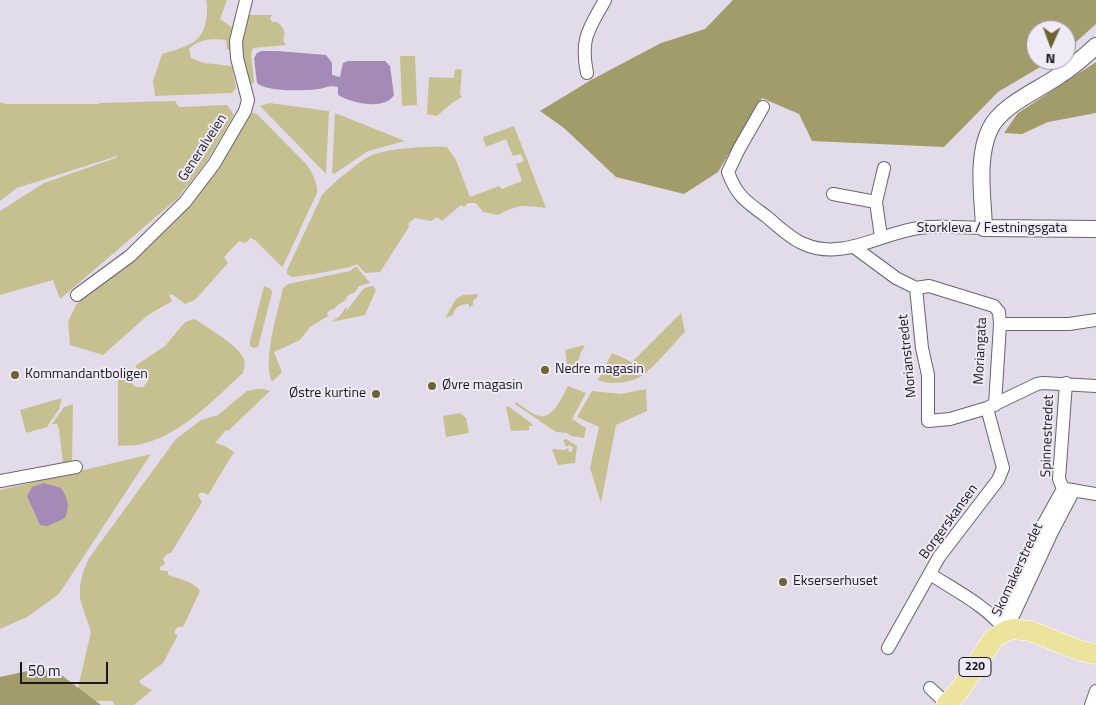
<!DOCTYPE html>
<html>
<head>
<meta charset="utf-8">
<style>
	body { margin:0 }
	#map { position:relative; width:1096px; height:705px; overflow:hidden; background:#e3dbe9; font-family:"Titillium Web",sans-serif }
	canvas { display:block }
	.north { position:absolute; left:1026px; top:20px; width:50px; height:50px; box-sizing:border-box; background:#f0e9f6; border:1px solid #9a959f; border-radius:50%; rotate:182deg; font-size:14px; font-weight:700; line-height:20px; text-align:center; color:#1a181c }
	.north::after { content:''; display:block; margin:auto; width:18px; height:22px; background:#6c6532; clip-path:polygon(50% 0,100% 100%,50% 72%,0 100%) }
	.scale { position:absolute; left:20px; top:662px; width:88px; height:22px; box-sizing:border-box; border:2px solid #1a181c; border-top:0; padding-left:6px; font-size:15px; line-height:18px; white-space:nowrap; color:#1a181c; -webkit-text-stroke:4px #f0e9f6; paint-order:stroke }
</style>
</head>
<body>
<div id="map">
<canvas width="1096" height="705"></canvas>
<div class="north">N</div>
<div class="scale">50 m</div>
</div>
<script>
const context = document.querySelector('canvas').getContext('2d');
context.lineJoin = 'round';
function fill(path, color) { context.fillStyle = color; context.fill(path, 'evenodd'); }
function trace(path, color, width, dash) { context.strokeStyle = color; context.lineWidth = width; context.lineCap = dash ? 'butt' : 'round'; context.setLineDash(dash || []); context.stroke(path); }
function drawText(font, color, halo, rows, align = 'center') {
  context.font = font + ' "Titillium Web",sans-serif'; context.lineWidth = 4; context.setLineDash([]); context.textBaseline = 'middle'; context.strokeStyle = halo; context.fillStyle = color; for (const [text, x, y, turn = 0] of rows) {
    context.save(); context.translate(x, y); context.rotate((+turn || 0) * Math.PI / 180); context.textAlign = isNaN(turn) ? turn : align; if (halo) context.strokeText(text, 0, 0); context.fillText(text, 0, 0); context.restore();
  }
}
const green = new Path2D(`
	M206 0H227L220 19 233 28 231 51 227 49 226 40C213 38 198 39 189 49L191 58 204 63 232 66 236 88 232 93 155 96 153 81 162 54C172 51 183 48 192 43 206 36 209 13 206 0Z
	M249 15H272L270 18 272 22H277C284 28 286 31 283 40L286 45 253 48 251 54 254 82 250 86 242 58 241 37Z
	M400 56H415L417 105 402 106Z
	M458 69 462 70 460 94 462 97 452 103 437 116 427 114 429 77 454 78 455 70Z
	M175 101 179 107 227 105 234 115 206 162 178 198 60 299 53 280 0 295V211L44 183 116 158 117 156 17 188 0 201V102L6 104H99V103Z
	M269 103 329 111 326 174 260 106Z
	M250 112 257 114 307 165C312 173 318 183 317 193L283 266 282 267 256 241 251 238 245 243 239 241 224 257 228 263 195 300 185 304 172 294 169 295 172 301 148 315 103 355 70 345 68 322 76 305 85 295 146 244Z
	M335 113 405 141 368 151 334 174 332 173Z
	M514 126 546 208C524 205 518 204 498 215L483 212 476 203H468L464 207 461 205 442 221 437 217 431 221 415 218 408 224 409 227 380 272 365 273 357 264 350 267 315 274 292 277 287 274V270L322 195C331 185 359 161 370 156 388 148 428 146 447 147L456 160 470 197 499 186 502 189 522 181 516 164 524 161 521 154 513 156 506 139 486 147 483 137Z
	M356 266 370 283 359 286 355 292 347 296 346 300 339 304 334 309H332L327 313 328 316 310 327 300 340 274 352 282 372 272 382C262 360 278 312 283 288L288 284 350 271Z
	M264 286 271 289 272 293 258 347 253 348 250 346V341Z
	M373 286 376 290 365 315 331 322 340 316 346 307 347 310 364 288Z
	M463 295 477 294 478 296 473 301V305L469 307V304C462 304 454 307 453 315L445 318 456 299Z
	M681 313 685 332C675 342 651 371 640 377 629 383 610 385 598 380L612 353 632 362Z
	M195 319C209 329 235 343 243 357 246 362 244 368 243 373 212 401 180 437 137 445 131 446 124 445 118 446V380L123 375 136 387H143L148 381 135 366 165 346 185 322Z
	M585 345 581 352 575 370 568 371 565 350Z
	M568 386 586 393 572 419 586 428 584 438 571 436 567 433 556 432 515 404 516 402C523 406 532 415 540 416 553 419 563 395 568 386Z
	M257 389H264L270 391 228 431 226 430 215 443 225 446 234 452 208 495 202 492 198 495 202 502 171 553 167 554 163 559 165 564 160 567V570L168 571V575C180 579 192 581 200 591L183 627H178L175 630V634L178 635 163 663 139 681 141 684 152 690 134 705H115L112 701H75L91 632 80 599V586L83 572 89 558 176 439 201 420 218 415 247 391Z
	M646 389 647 411 616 425 601 503 590 468 599 427 577 417 592 391 621 394Z
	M62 398 59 409 47 427 26 433 20 410Z
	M73 404 72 462 63 464 59 429 57 424H52L64 407Z
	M508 406 531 423 533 426H529V430L511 431 506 407Z
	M460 413 466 418 469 433 446 437 443 416Z
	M566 439 577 446 575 463 558 465 552 449 565 450 568 448 569 452H572L573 447 569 445 566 447 563 440Z
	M151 454 59 594 27 617 0 629V490Z`);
const forest = new Path2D(`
	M733 0H1096V24L1066 51V30H1036V60H1052L998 92 944 147 812 141 799 114 762 98 718 172 684 194 616 177 564 128 540 111 591 80 661 43 705 29Z
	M1096 62V113L1048 122 1022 134 1004 133 1018 113Z
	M32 670 56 671 101 705H0V677Z`);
const water = new Path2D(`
	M262 51H277L326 55 332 63V75L340 77 343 63 348 61H385L390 66 394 95C384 111 352 103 338 95V87C329 85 328 87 319 89 306 91 266 92 257 83L254 58 257 53Z
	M44 483 61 488C68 499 70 506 65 518L48 526 40 525 27 496 32 487Z`);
const minor = new Path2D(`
	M587 73C580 38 589 29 605 0
	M763 107 739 149 728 172C737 197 747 202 767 217 778 226 791 239 804 244 842 261 881 233 919 228 939 225 964 228 984 228
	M833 194 876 202
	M881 237 876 202 884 168
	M854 247 896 278 916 288 929 286 994 306 999 312 1000 324 995 405
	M916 288 922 348 928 375V421L950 419 987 408 1037 384 1043 383 1096 386
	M77 295 130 256 185 202 214 164 245 111 248 100 237 58 236 41 246 0
	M1000 324H1069L1096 320
	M0 481 76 467
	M1063 489 1059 479 1066 383
	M1066 489 1096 494
	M930 574C956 591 987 606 1006 631
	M1006 628 1005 609 1043 525 1063 489
	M1006 631 1052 532 1074 490
	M888 648 939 557 998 480 1003 468 987 408
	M930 688 947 704
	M1091 705 1096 691`);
const tertiary = new Path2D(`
	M1096 46C1084 57 1073 67 1060 75 1039 90 1001 105 990 129 976 158 983 197 984 228L1096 229`);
const primary = new Path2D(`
	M946 705 960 690 993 639 1006 631 1014 629 1030 631 1081 651 1096 654`);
const markers = [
	[545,370,5,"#6c6532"],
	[15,375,5,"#6c6532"],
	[432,386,5,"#6c6532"],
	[376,394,5,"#6c6532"],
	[783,582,5,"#6c6532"]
];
const shields = [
	[975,667,32]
];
const shieldNames = [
	["220",975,667]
];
const streetNames = [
	["Generalveien",203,148,-57],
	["Storkleva / Festningsgata",992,229],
	["Moriangata",981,351,-87],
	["Morianstredet",908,356,-96],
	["Spinnestredet",1048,436,-88],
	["Borgerskansen",949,522,-54],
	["Skomakerstredet",1018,570,-65]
];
const poiNames = [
	["Nedre magasin",555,370],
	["Kommandantboligen",25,375],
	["Øvre magasin",442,386],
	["Østre kurtine",366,394,"right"],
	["Ekserserhuset",793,582]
];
fill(green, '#c6c090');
fill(forest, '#a29c6a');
fill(water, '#a48bb7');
trace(minor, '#69636e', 14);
trace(tertiary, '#69636e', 18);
trace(primary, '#fff', 21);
trace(minor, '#fff', 12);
trace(tertiary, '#fff', 16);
trace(primary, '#ece39d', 20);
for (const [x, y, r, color] of markers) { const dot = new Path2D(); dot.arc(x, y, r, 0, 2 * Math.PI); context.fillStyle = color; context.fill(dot); trace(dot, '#f0e9f6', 2); }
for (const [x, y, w] of shields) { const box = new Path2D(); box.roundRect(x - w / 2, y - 9.5, w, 19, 4); context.fillStyle = '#f0e9f6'; context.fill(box); trace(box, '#1a181c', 1); }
drawText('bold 12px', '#1a181c', null, shieldNames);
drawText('14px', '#1a181c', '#f0e9f6', streetNames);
drawText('14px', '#1a181c', '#f0e9f6', poiNames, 'left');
</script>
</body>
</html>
